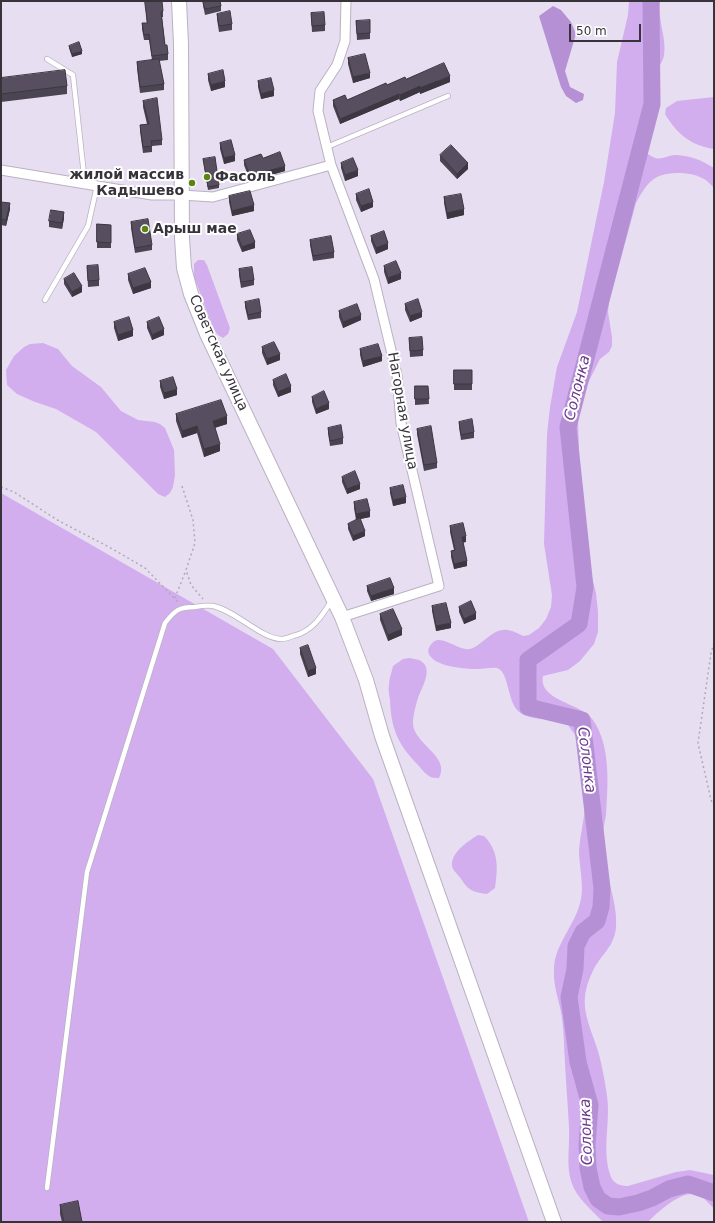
<!DOCTYPE html>
<html>
<head>
<meta charset="utf-8">
<style>
	body { margin:0 }
	#map { position:relative; width:715px; height:1223px; overflow:hidden; background:#e8def1; font-family:"DejaVu Sans",sans-serif }
	canvas { display:block }
	.frame { position:absolute; inset:0; border:2px solid #37333b; pointer-events:none }
	.scale { position:absolute; left:569px; top:24px; width:72px; height:18px; box-sizing:border-box; border:2px solid #37333b; border-top:0; padding-left:5px; font-size:12px; line-height:14px; white-space:nowrap; color:#37333b; -webkit-text-stroke:3px #fff; paint-order:stroke }
</style>
</head>
<body>
<div id="map">
<canvas width="715" height="1223"></canvas>
<div class="frame"></div>
<div class="scale">50 m</div>
</div>
<script>
const context = document.querySelector('canvas').getContext('2d');
context.lineJoin = 'round';
function fill(path, color) { context.fillStyle = color; context.fill(path, 'evenodd'); }
function trace(path, color, width, dash) { context.strokeStyle = color; context.lineWidth = width; context.lineCap = dash ? 'butt' : 'round'; context.setLineDash(dash || []); context.stroke(path); }
function drawText(font, color, halo, rows, align = 'center') {
  context.font = font + ' "DejaVu Sans",sans-serif'; context.lineWidth = 4; context.setLineDash([]); context.textBaseline = 'middle'; context.strokeStyle = halo; context.fillStyle = color; for (const [text, x, y, turn = 0] of rows) {
    context.save(); context.translate(x, y); context.rotate((+turn || 0) * Math.PI / 180); context.textAlign = isNaN(turn) ? turn : align; if (halo) context.strokeText(text, 0, 0); context.fillText(text, 0, 0); context.restore();
  }
}
const green = new Path2D(`
	M629 1H660C657 20 667 37 664 56 661 68 650 74 647 85 645 95 641 138 643 146 644 152 649 155 653 157 660 161 667 156 674 155 689 155 701 160 714 168V188C710 184 707 180 702 178 691 172 669 171 657 177 647 182 641 194 636 203L609 302 608 312 612 337V346L609 352 600 359 585 389 578 420 579 448 576 476 577 500 589 567 596 593 598 612V632L594 644 580 661 568 670 543 676C538 701 582 703 593 720 611 746 608 785 606 815 605 821 603 829 603 836 604 850 607 872 610 886 614 899 617 915 616 928 614 948 599 956 592 973 589 979 586 988 585 996 583 1013 591 1030 596 1045 601 1059 605 1081 607 1096 611 1122 601 1151 611 1177 614 1184 621 1186 628 1186L676 1172 690 1170 714 1175V1208C708 1204 705 1197 698 1195 682 1189 658 1212 648 1222H603C591 1209 576 1198 571 1181 566 1165 570 1144 569 1128 568 1106 566 1085 565 1063 564 1048 564 1033 562 1018 560 1002 553 987 554 970 554 944 576 925 581 899 584 883 579 867 579 850 580 836 584 821 585 806 586 791 584 769 583 753 582 747 579 740 575 735 573 732 570 728 568 725 557 715 533 724 518 711 507 700 509 672 497 668 491 667 483 669 477 669 465 669 439 667 431 657 428 654 427 650 430 646 439 630 456 651 470 649 475 648 479 644 483 641 499 628 505 626 523 636L529 635 539 628 546 619 551 607 552 595 544 544 547 434 550 407 557 367 577 312 604 182 615 113 617 62 628 15Z
	M714 97V149C690 145 677 134 665 114L666 108 677 101Z
	M198 260H204L207 265 230 328 228 334 223 338 218 335 214 330 194 277V264Z
	M43 343 58 349 72 366 101 387 121 411 138 420 155 422 160 424 165 428 174 450 175 475 173 487 170 493 165 497 158 494 96 432 56 409 35 402 17 394 7 385 6 370 14 356 24 347 30 344Z
	M1 493 273 649 373 779 529 1222H1Z
	M409 658C413 659 418 659 421 661 434 669 421 689 418 698 416 705 413 715 413 723 413 744 451 756 439 778 429 779 425 773 419 766 398 745 391 729 390 700 389 695 388 689 389 684 389 678 392 672 393 666L403 659Z
	M478 835 484 836C499 851 498 868 495 888L487 894C473 892 469 891 461 879 459 876 455 872 453 869 447 855 468 841 478 835Z`);
const water = new Path2D(`
	M553 6 561 10 571 22 576 34 565 71 570 87 584 94 583 100 576 103 566 96 561 87 539 16Z`);
const river = new Path2D(`
	M651 1 652 104 568 427 585 587 579 624 528 660V707L582 720 602 888 601 907 597 921 583 932 576 946 575 969 569 997 578 1062 590 1105 587 1145 588 1168 592 1187 598 1199 608 1206 619 1207 638 1203 652 1198 669 1189 688 1184 714 1193`);
const path = new Path2D(`
	M182 486 193 520 195 543 186 570 191 585 203 599
	M1 487 14 492 59 521 109 547 145 568 179 603
	M175 598 186 570
	M714 643 711 653 698 743 711 800 714 806`);
const service = new Path2D(`
	M47 59 73 75 85 184
	M327 147 448 96
	M45 300 88 226 97 186
	M47 1188 87 872 165 623C175 610 179 607 195 607 201 606 208 605 213 606 236 611 262 639 281 639 285 639 290 637 293 636 312 632 322 616 332 600`);
const minor = new Path2D(`
	M1 170 152 195H181L213 197 331 165
	M342 617 439 586 401 423 397 375 374 279 331 165 318 111 320 91 337 65 345 41 346 1`);
const primary = new Path2D(`
	M179 1 181 44 182 238 184 268 191 294 207 334 342 617 366 680 382 736 554 1222`);
const wall = new Path2D(`
	M145 1 163 11V17H162L165 45 168 54V60L159 61 164 84V90L140 93 137 68V62L152 60 149 40H144L142 29V23H147Z
	M203 1H220L221 6V11L205 15 203 5Z
	M311 13 325 25V31L312 32Z
	M217 14 232 24V30L219 32 217 19Z
	M356 21 370 33V39L357 40Z
	M69 46 82 54 72 57 69 48Z
	M348 58 370 78 353 83 348 64Z
	M208 74 225 87 211 91 208 80Z
	M1 78 67 86V94L1 102Z
	M406 79 450 82 420 94V92L400 101 399 99 340 124 333 106V100H347L387 85Z
	M258 81 274 96 261 99 258 87Z
	M143 101 162 140V145L152 146V152L143 153 140 131V125L147 124 143 107Z
	M220 143 235 161 224 164 220 149Z
	M440 155 468 169 457 179 440 161Z
	M203 159 219 185V188L208 190Z
	M244 160 285 171 250 181 244 165Z
	M341 163 358 176 345 181 341 168Z
	M356 194 373 207 361 212 356 200Z
	M229 196 254 211 232 216 229 202Z
	M444 197 464 215 447 219 444 203Z
	M1 202 10 209 6 226 1 225Z
	M64 218 62 229 49 227V221Z
	M131 222 152 245V250L135 253 131 228Z
	M97 224 111 225V248H97Z
	M237 234 255 248 242 252 237 240Z
	M371 236 388 249 376 254 371 241Z
	M310 240 334 252V258L313 261 310 245Z
	M87 266 99 280V286L88 287Z
	M384 266 401 279 388 284 384 272Z
	M239 269 254 280V285L241 288 239 275Z
	M128 274 151 288 133 294 128 280Z
	M64 279 82 292 72 297 64 284Z
	M245 302 261 312V318L248 320 245 307Z
	M405 304 422 317 410 322 405 310Z
	M339 311 361 320 343 328 339 317Z
	M114 322 133 336 118 341 114 328Z
	M147 322 164 335 152 340 147 328Z
	M409 338 423 350V356L410 357Z
	M262 347 280 360 267 365 262 353Z
	M360 349 382 361 363 367 360 355Z
	M454 370H472V390H454Z
	M273 380 291 392 278 397 273 385Z
	M160 381 177 395 164 399 160 387Z
	M415 386H428L429 404 415 405Z
	M312 397 329 409 316 414 312 402Z
	M176 414 227 424 215 428 220 451 204 457 197 433 182 438 176 421Z
	M459 422 474 432V438L461 440 459 427Z
	M328 428 343 438V444L330 446 328 433Z
	M417 429 437 463V468L424 471 417 434Z
	M342 477 360 489 347 494 342 482Z
	M390 488 406 503 393 506 390 493Z
	M354 502 370 517 360 519 365 536 353 541 348 529V524L356 520 354 508Z
	M450 526 466 542H463L467 566 454 569 451 557V551L454 550 450 532Z
	M367 586 394 594 371 601 367 591Z
	M432 606 451 628 436 631 432 611Z
	M459 607 476 619 464 624 459 612Z
	M380 614 402 635 388 641 380 620Z
	M300 648 316 674 308 677 300 654Z
	M60 1205 82 1222H62L60 1214Z`);
const shadedWall = new Path2D(`
	M82 51V54L72 57V54Z
	M370 73V78L353 83V77Z
	M450 76V82L420 94V88Z
	M225 81V87L211 91V85Z
	M420 86V92L400 101V95Z
	M274 90V96L261 99V94Z
	M399 94V99L340 124V119Z
	M235 155V161L224 164V158Z
	M468 163V169L457 179V174Z
	M285 166V171L250 181V176Z
	M358 170V176L345 181V175Z
	M373 202V207L361 212V206Z
	M10 203V209L6 226V220Z
	M254 205V211L232 216V211Z
	M464 209V215L447 219V213Z
	M64 212V218L62 229V223Z
	M255 242V248L242 252V247Z
	M388 243V249L376 254V248Z
	M401 273V279L388 284V278Z
	M151 282V288L133 294V288Z
	M82 286V292L72 297V292Z
	M422 312V317L410 322V316Z
	M361 315V320L343 328V322Z
	M164 329V335L152 340V335Z
	M133 330V336L118 341V335Z
	M280 354V360L267 365V359Z
	M382 356V361L363 367V361Z
	M291 386V392L278 397V392Z
	M177 389V395L164 399V393Z
	M329 403V409L316 414V409Z
	M227 416V424L213 428V421Z
	M197 426V433L182 438V431Z
	M220 444V451L204 457V449Z
	M360 484V489L347 494V489Z
	M406 497V503L393 506V500Z
	M370 511V517L356 520V514Z
	M365 531V536L353 541V536Z
	M466 536V542L462 543V537Z
	M467 561V566L454 569V564Z
	M394 588V594L371 601V596Z
	M476 613V619L464 624V619Z
	M451 623V628L436 631V626Z
	M402 629V635L388 641V635Z
	M316 668V674L308 677V671Z`);
const building = new Path2D(`
	M145 1H162L163 11 161 12 165 45H167L168 54 152 56 149 34 144 35 142 23H147Z
	M203 1H220L221 6 205 9Z
	M230 11 232 24 219 26 217 14Z
	M324 12 325 25 312 26 311 13Z
	M370 20V33L357 34 356 21Z
	M79 42 82 51 72 54 69 46Z
	M365 54 370 73 353 77 348 58Z
	M159 59 164 84 140 87 137 62Z
	M444 63 450 76 420 88V86L400 95 399 94 340 119 333 100 345 95 347 100 386 83 387 85 405 77 406 79Z
	M65 70 67 86 1 94V78Z
	M223 70 225 81 211 85 208 74Z
	M271 78 274 90 261 94 258 81Z
	M157 98 162 140 151 141 152 146 143 147 140 125 149 124 143 101Z
	M231 140 235 155 224 158 220 143Z
	M451 145 468 163 457 174 440 155Z
	M280 152 285 166 250 176 244 160 261 154 263 158Z
	M215 157 219 185 208 187 203 159Z
	M353 158 358 170 345 175 341 163Z
	M369 189 373 202 361 206 356 194Z
	M250 191 254 205 232 211 229 196Z
	M461 194 464 209 447 213 444 197Z
	M1 202 10 203 6 220 1 219Z
	M51 210 64 212 62 223 49 221Z
	M148 219 152 245 135 248 131 222Z
	M97 224 111 225V243L97 242Z
	M250 230 255 242 242 247 237 234Z
	M384 231 388 243 376 248 371 236Z
	M331 236 334 252 313 256 310 240Z
	M396 261 401 273 388 278 384 266Z
	M98 265 99 280 88 281 87 266Z
	M252 267 254 280 241 282 239 269Z
	M145 268 151 282 133 288 128 274Z
	M74 273 82 286 72 292 64 279Z
	M259 299 261 312 248 315 245 302Z
	M418 299 422 312 410 316 405 304Z
	M357 304 361 315 343 322 339 311Z
	M129 317 133 330 118 335 114 322Z
	M159 317 164 329 152 335 147 322Z
	M422 337 423 350 410 351 409 338Z
	M274 342 280 354 267 359 262 347Z
	M378 344 382 356 363 361 360 349Z
	M454 370H472V384H454Z
	M286 374 291 386 278 392 273 380Z
	M173 377 177 389 164 393 160 381Z
	M415 386H428L429 399H415Z
	M324 391 329 403 316 409 312 397Z
	M221 400 227 416 213 421 220 444 204 449 197 426 182 431 176 414Z
	M472 419 474 432 461 435 459 422Z
	M341 425 343 438 330 441 328 428Z
	M431 426 437 463 424 465 417 429Z
	M355 471 360 484 347 489 342 477Z
	M403 485 406 497 393 500 390 488Z
	M367 499 370 511 356 514 354 502Z
	M360 518 365 531 353 536 348 524Z
	M463 523 466 536 462 537 467 561 454 564 451 551 455 550 450 526Z
	M390 578 394 588 371 596 367 586Z
	M471 601 476 613 464 619 459 607Z
	M446 603 451 623 436 626 432 606Z
	M393 609 402 629 388 635 380 614Z
	M308 645 316 668 308 671 300 648Z
	M78 1201 82 1222H64L60 1205Z`);
const markers = [
	[207,177,4,"#5a8511"],
	[192,183,4,"#5a8511"],
	[145,229,4,"#5a8511"]
];
const poiNames = [
	["жилой массив",184,175,"right"],
	["Кадышево",184,191,"right"],
	["Фасоль",215,177],
	["Арыш мае",153,229]
];
const streetNames = [
	["Советская улица",218,353,66],
	["Нагорная улица",402,411,80]
];
const waterNames = [
	["Солонка",578,388,-76],
	["Солонка",586,760,83],
	["Солонка",587,1132,-92]
];
fill(green, '#d2aeef');
fill(water, '#b690d5');
trace(river, '#b690d5', 17);
trace(service, '#bab1c2', 6);
trace(minor, '#bab1c2', 11);
trace(primary, '#bab1c2', 16);
trace(path, '#b1a9b8', 1.5, [2, 3]);
trace(service, '#fff', 4.5);
trace(minor, '#fff', 9);
trace(primary, '#fff', 14);
fill(wall, '#4b4452');
fill(shadedWall, '#3d3742');
fill(building, '#574f5f');
trace(building, '#3d3742', 1);
for (const [x, y, r, color] of markers) { const dot = new Path2D(); dot.arc(x, y, r, 0, 2 * Math.PI); context.fillStyle = color; context.fill(dot); trace(dot, '#fff', 1.5); }
drawText('bold 14px', '#37333b', '#fff', poiNames, 'left');
drawText('14px', '#37333b', '#fff', streetNames);
drawText('italic 15px', '#6b3a8d', '#fff', waterNames);
</script>
</body>
</html>
